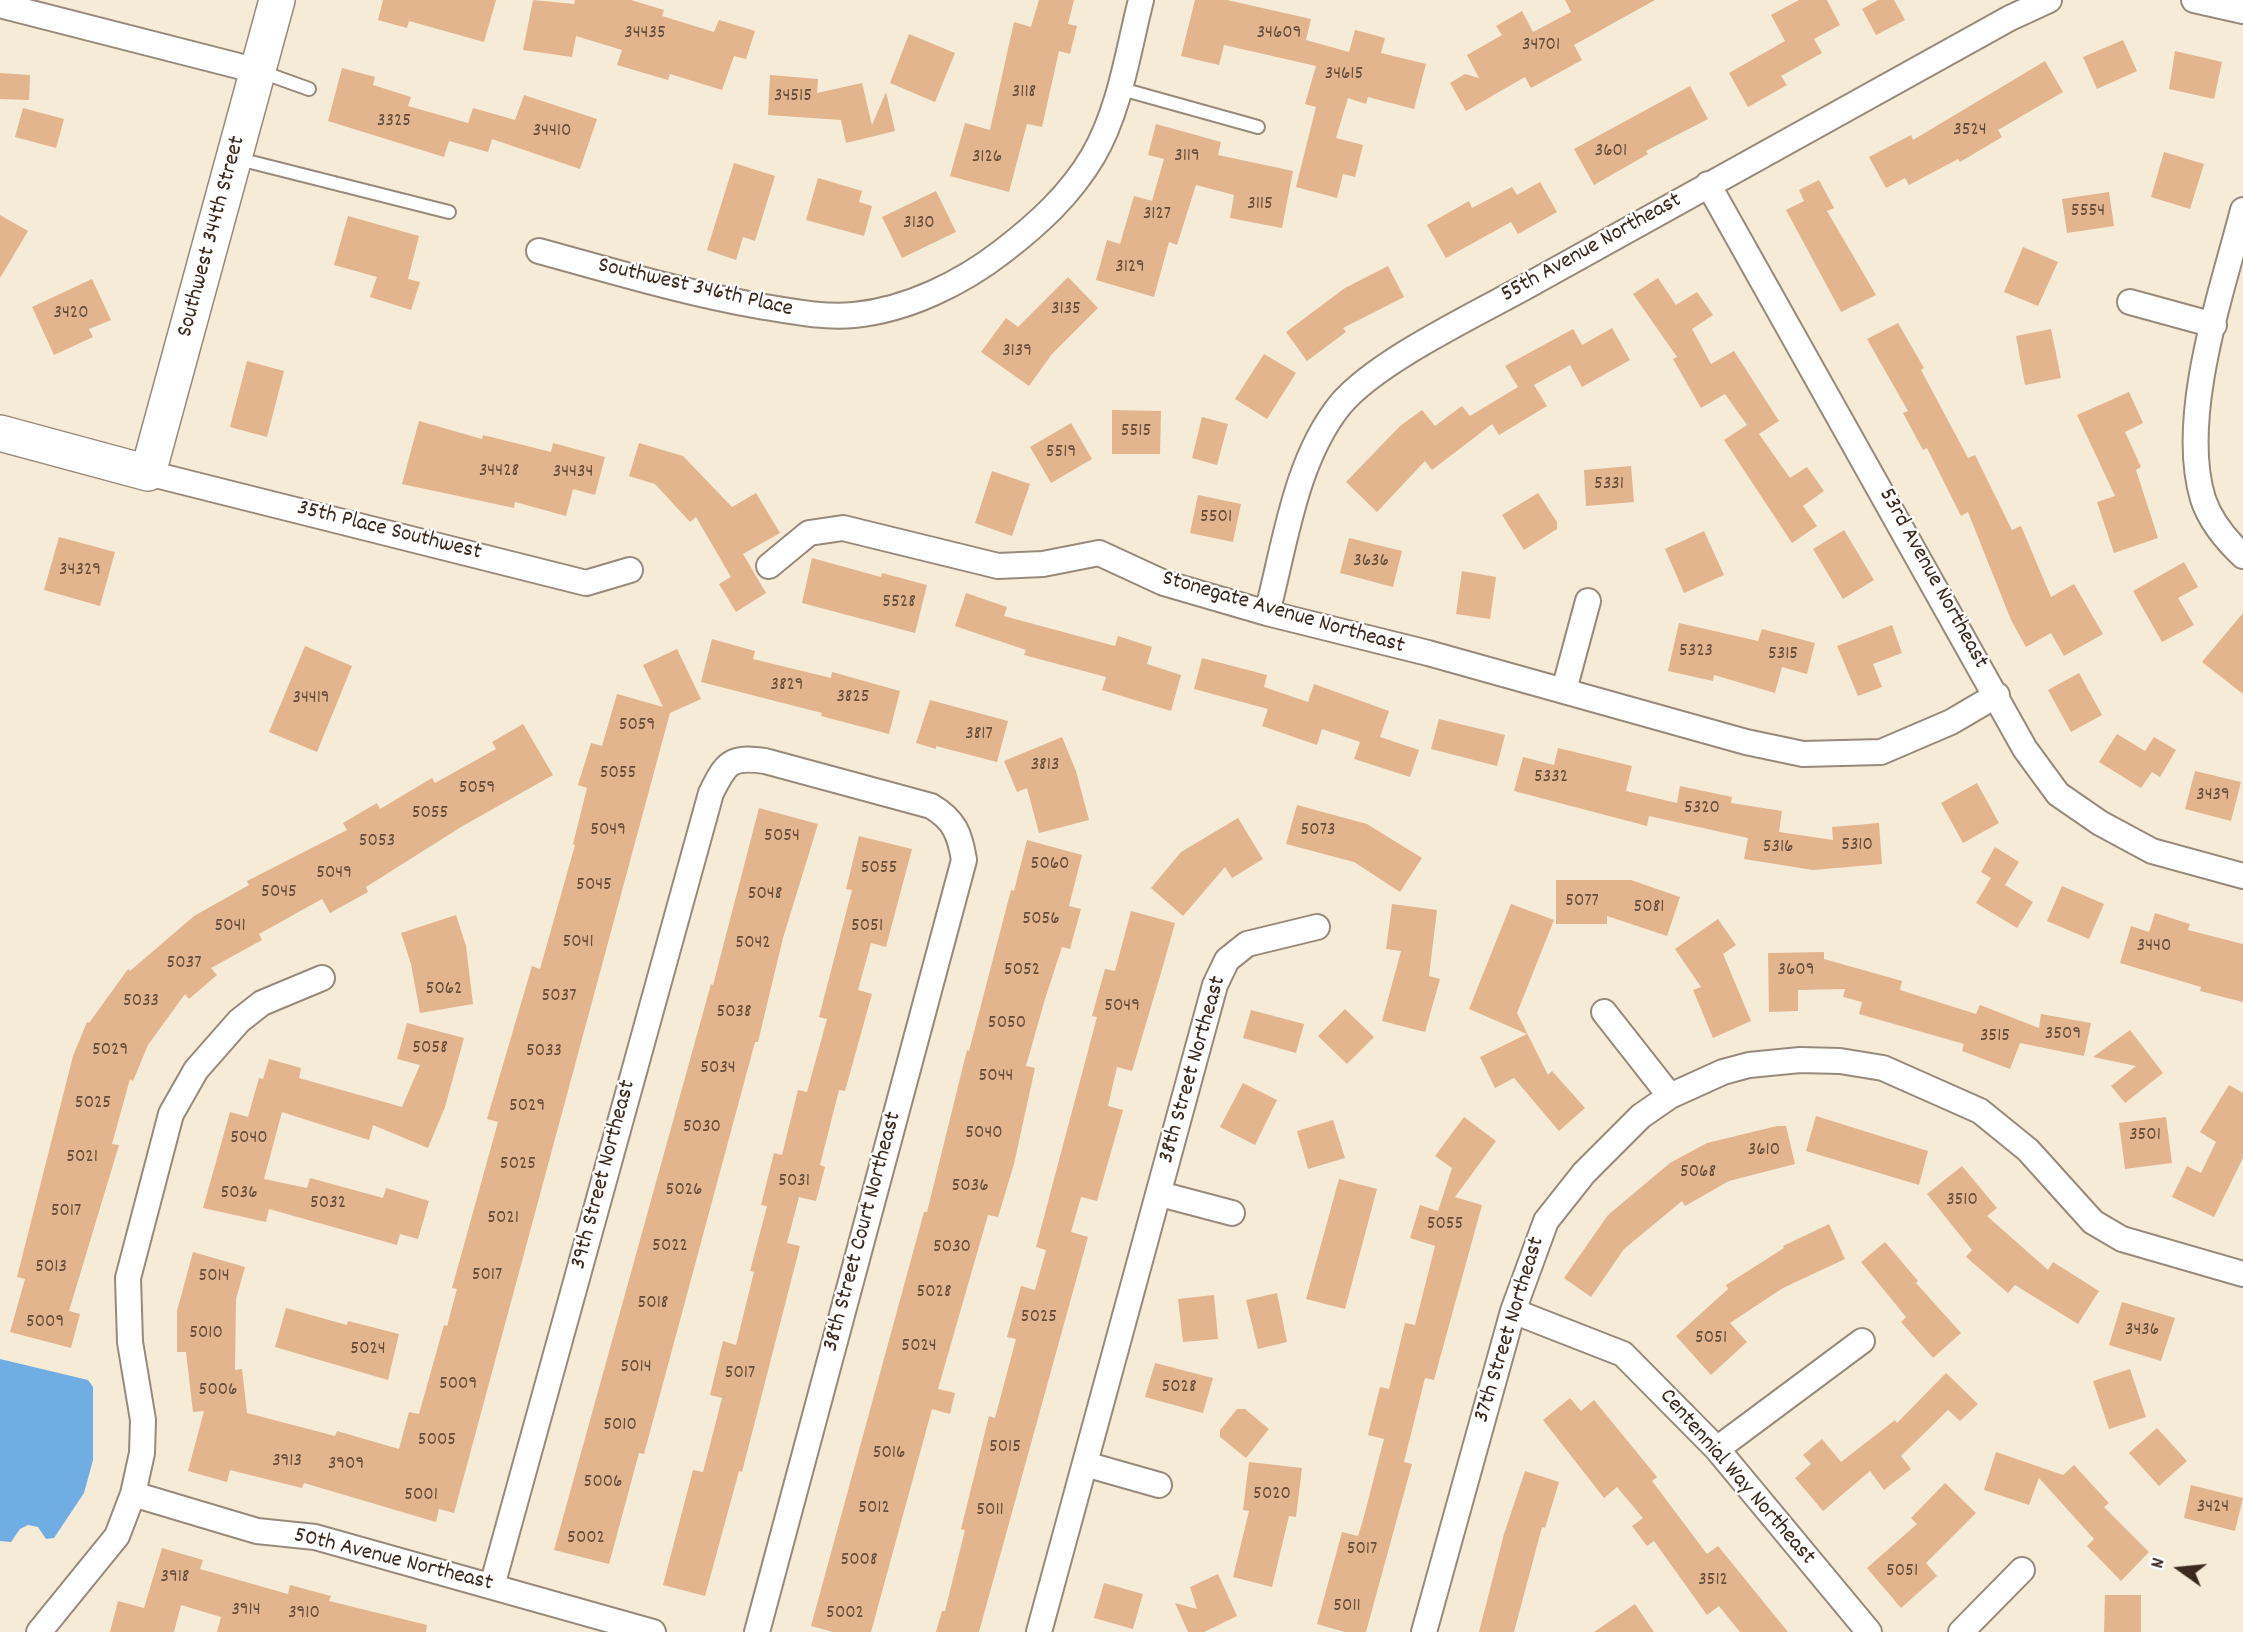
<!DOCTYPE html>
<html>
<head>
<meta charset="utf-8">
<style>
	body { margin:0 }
	#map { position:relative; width:2243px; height:1632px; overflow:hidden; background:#f5ebd7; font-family:Dekko,sans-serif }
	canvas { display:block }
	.north { position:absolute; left:2145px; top:1534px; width:70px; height:70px; -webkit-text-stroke:5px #fff; paint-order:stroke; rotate:285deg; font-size:19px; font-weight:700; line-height:28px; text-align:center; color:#3b2a1e }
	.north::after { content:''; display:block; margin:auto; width:24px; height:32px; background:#3b2a1e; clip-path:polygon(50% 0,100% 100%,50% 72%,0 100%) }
</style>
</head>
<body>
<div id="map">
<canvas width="2243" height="1632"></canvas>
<div class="north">N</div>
</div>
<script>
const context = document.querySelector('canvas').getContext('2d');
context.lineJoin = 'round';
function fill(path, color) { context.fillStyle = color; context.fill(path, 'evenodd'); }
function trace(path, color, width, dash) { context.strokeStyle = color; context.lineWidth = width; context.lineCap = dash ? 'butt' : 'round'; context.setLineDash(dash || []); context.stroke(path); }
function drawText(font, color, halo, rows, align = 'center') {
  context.font = font + ' Dekko,sans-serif'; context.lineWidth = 5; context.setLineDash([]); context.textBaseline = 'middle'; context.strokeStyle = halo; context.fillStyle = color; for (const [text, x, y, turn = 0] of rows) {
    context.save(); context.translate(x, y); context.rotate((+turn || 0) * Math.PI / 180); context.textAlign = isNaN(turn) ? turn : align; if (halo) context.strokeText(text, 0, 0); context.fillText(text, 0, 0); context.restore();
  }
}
const water = new Path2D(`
	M0 1359 88 1380 93 1387V1460L84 1493 54 1538 46 1539 38 1527 28 1525 20 1529 11 1542 0 1541Z`);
const building = new Path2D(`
	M383 0H496L484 42 409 21 407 28 378 20Z
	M533 0 574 4 575 0H631L664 10 662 16 714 32 719 20 755 31 746 59 734 56 722 90 670 74 668 80 617 65 622 50 576 36 572 57 523 50Z
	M1039 0H1074L1068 24 1077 26 1070 54 1059 51 1042 127 1027 124 1009 192 950 176 965 123 990 130 1014 22 1031 27Z
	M1195 0H1227L1311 19 1306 40 1349 52 1355 30 1385 38 1381 53 1426 64 1414 109 1368 97 1366 104 1348 98 1336 138 1363 145 1355 177 1343 174 1337 198 1296 187 1316 107 1305 104 1316 66 1224 45 1219 65 1181 56Z
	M1565 0H1655L1574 45 1582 60 1531 88 1525 77 1466 111 1450 83 1465 74 1479 78 1467 55 1502 35 1496 26 1522 11 1533 32 1571 12Z
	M1799 0H1827L1840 25 1814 39 1822 53 1781 76 1787 85 1748 107 1729 73 1785 41 1771 15Z
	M1878 0H1894L1905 20 1876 35 1862 9Z
	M909 34 955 53 935 102 890 83Z
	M2123 40 2137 71 2097 89 2083 57Z
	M2175 51 2222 62 2214 99 2169 89Z
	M2045 61 2063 92 1998 130 2002 137 1960 162 1958 159 1909 185 1905 178 1886 188 1869 157 1911 135 1913 140Z
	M342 68 375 77 373 85 411 97 408 106 468 123 473 108 515 120 524 95 597 119 580 169 492 139 488 152 449 141 444 157 328 121Z
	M0 73 30 75 29 100 0 99Z
	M770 75 818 79 817 93 862 83 872 125 886 92 895 131 846 143 841 120 768 115Z
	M1690 86 1708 119 1646 151 1648 154 1594 185 1574 149Z
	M23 108 64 119 56 148 15 137Z
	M1156 124 1221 142 1218 155 1293 171 1282 228 1230 218 1234 195 1196 185 1177 245 1169 242 1154 297 1096 280 1107 240 1120 244 1134 196 1152 201 1164 159 1148 155Z
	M2164 152 2204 164 2190 209 2151 197Z
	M734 163 775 176 755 241 743 237 736 260 707 250Z
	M818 178 862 191 859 202 872 206 864 236 806 220Z
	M1819 180 1834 208 1827 211 1876 295 1841 312 1786 210 1804 201 1799 190Z
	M1540 182 1557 212 1518 234 1511 222 1446 258 1427 225 1469 201 1472 208 1512 187 1517 195Z
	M936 191 956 232 902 258 882 217Z
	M2109 192 2114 226 2067 233 2062 199Z
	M0 215 28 231 0 278Z
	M348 216 419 236 408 279 420 282 411 310 370 297 377 277 334 265Z
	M2023 247 2058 262 2038 306 2004 292Z
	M1388 266 1404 297 1343 328 1346 332 1307 361 1286 332 1345 288Z
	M1068 277 1098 308 1052 354 1029 386 981 352 1006 318 1018 327Z
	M1658 278 1676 305 1697 292 1713 315 1692 329 1711 364 1734 351 1779 421 1759 434 1790 478 1807 467 1824 491 1803 506 1817 526 1792 543 1724 440 1747 425 1725 394 1701 408 1673 359 1677 357 1633 294Z
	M92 279 111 320 89 329 93 337 54 355 32 307Z
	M1898 323 1924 368 1921 370 1968 458 1975 455 2012 530 2021 526 2051 597 2074 584 2103 634 2064 656 2051 633 2026 647 2011 620 1968 512 1961 516 1927 448 1923 450 1903 413 1908 411 1867 339Z
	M1612 328 1630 360 1582 387 1570 365 1534 385 1547 406 1499 435 1492 424 1432 470 1425 461 1377 512 1346 482 1400 426 1422 410 1435 426 1462 406 1470 416 1518 387 1505 366 1573 329 1582 345Z
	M2051 329 2061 378 2025 385 2016 336Z
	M1264 354 1296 373 1267 419 1235 399Z
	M247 361 284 371 267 437 230 427Z
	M2129 392 2143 423 2125 432 2141 467 2136 470 2158 538 2114 553 2097 502 2115 496 2077 415Z
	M1112 410 1161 411 1160 454H1112Z
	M1202 417 1228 424 1217 465 1192 458Z
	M419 421 482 439 483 435 551 452 553 443 605 457 595 495 573 489 566 516 515 502 514 508 402 484Z
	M1071 423 1092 459 1051 483 1030 447Z
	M639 443 683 456 732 507 756 493 780 533 743 554 766 593 736 612 719 584 731 577 696 517 690 522 655 484 629 476Z
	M1631 466 1634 502 1586 506 1584 470Z
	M992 471 1030 484 1012 536 975 523Z
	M1538 493 1557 522V529L1524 550 1502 515Z
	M1198 495 1241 504 1233 542 1190 533Z
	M1844 530 1874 580 1843 599 1813 549Z
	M1704 531 1724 575 1684 593 1665 549Z
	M59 537 115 552 100 606 44 590Z
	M1349 538 1402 551 1393 587 1340 573Z
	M812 558 881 577 882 573 927 585 915 633 802 603Z
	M2184 562 2198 587 2178 598 2194 625 2162 642 2133 591Z
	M1462 571 1496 577 1490 619 1456 614Z
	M966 593 1007 607 1004 616 1115 646 1118 636 1152 647 1147 664 1181 675 1171 711 1102 690 1106 677 1024 655 1026 650 955 626Z
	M2243 613V694L2202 662Z
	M1679 623 1758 641 1762 629 1815 643 1807 674 1782 667 1775 693 1714 675 1713 681 1668 671Z
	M1892 625 1902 653 1873 664 1882 687 1858 696 1837 646Z
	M712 639 755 651 753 659 831 678 832 672 900 691 889 734 821 716 822 713 701 682Z
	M305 646 352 666 317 752 269 732Z
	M677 649 701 699 670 713 454 1513 439 1509 436 1522 304 1483 302 1488 230 1470 227 1482 188 1471 204 1411 193 1412 186 1352H177V1311L193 1252 245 1267 236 1299 235 1370 242 1369 247 1413 335 1436 337 1431 399 1449 409 1412 419 1414 444 1325 447 1326 457 1289 452 1288 498 1122 487 1119 532 966 540 969 575 845 573 844 587 788 578 785 591 743 602 746 617 694 663 707 643 665Z
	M1202 658 1267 675 1264 687 1308 702 1314 684 1389 711 1380 737 1419 750 1410 777 1354 759 1360 742 1322 729 1317 745 1262 726 1268 709 1194 689Z
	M2079 673 2102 715 2071 732 2048 690Z
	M930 700 1008 721 997 762 936 746V749L916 743Z
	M1439 719 1505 735 1497 766 1431 749Z
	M523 724 553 775 461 827 366 887 368 892 330 913 322 899 259 934 262 940 211 968 217 975 189 999 185 994 148 1045 133 1081 130 1079 112 1144 119 1145 69 1311 80 1314 71 1348 10 1332 25 1279 17 1277 73 1056 87 1022 89 1023 128 969 130 971 194 916 249 885 247 881 347 830 343 823 377 803 380 809 432 778 435 783 496 749 492 742Z
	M2117 734 2145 751 2154 737 2176 750 2160 777 2152 772 2141 788 2099 762Z
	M1062 737 1076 771 1089 820 1039 833 1027 788 1017 792 1004 761Z
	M1558 748 1632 766 1626 791 1677 803 1680 786 1732 797 1731 803 1782 811 1779 832 1833 840 1832 827 1879 823 1882 864 1813 870 1744 859 1748 838 1649 816 1647 826 1514 791 1523 757 1554 765Z
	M2195 771 2241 782 2231 821 2185 809Z
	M1977 783 1999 823 1963 843 1941 803Z
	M1297 805 1367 824 1422 858 1400 892 1354 862 1286 844Z
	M759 808 818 824 783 938 758 1042H755L644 1454 639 1453 609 1564 554 1550 711 984 713 985Z
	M1238 818 1263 859 1232 878 1225 867 1183 916 1151 888 1181 852Z
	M859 836 912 849 886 947 871 943 858 990 872 994 845 1091 839 1090 820 1165 825 1167 816 1201 799 1197 787 1243 800 1246 742 1472 739 1471 705 1596 663 1585 693 1470 703 1472 722 1398 710 1395 723 1341 736 1345 754 1272 750 1271 767 1206 761 1205 774 1153 782 1155 798 1090 807 1092 827 1019 819 1017 852 890 846 889Z
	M1027 840 1082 855 1069 906 1081 909 1070 949 1062 947 1045 999 1026 1066 1035 1068 1014 1164 998 1217 988 1215 938 1389 955 1393 950 1414 932 1409 871 1632H833L811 1626 924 1212H927L967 1050 969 1051 1011 890 1014 891Z
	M1995 847 2019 862 2005 885 2033 902 2017 928 1976 903 1991 878 1981 872Z
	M1556 880H1631L1680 897 1667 936 1607 916V924H1556Z
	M2062 886 2104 904 2089 939 2047 921Z
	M1392 904 1437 910 1429 976 1440 979 1425 1032 1382 1021 1401 951 1386 949Z
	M1511 904 1554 920 1517 1013 1548 1075 1552 1071 1585 1108 1559 1131 1514 1078 1495 1088 1480 1057 1527 1034 1469 1009Z
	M1131 911 1175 923 1163 966 1132 1071 1117 1067 1108 1106 1123 1110 1097 1201 1081 1197 1071 1232 1088 1237 979 1632H936L942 1611H945L965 1530 961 1529 989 1416 995 1418 1016 1339 1007 1337 1021 1286 1035 1290 1046 1250 1036 1247 1097 1017 1092 1016 1105 969 1115 971Z
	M2155 913 2190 924 2188 930 2243 944V1002L2200 991 2201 987 2120 963 2131 926 2149 932Z
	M456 915 466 946 473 1004 420 1013 411 964 401 933Z
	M1718 919 1736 945 1723 954 1751 1021 1713 1038 1693 990 1701 987 1675 949Z
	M1824 952V959L1902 981 1900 990 1976 1014 1980 1005 2039 1028 2041 1014 2091 1023 2084 1056 2020 1043 2010 1069 1962 1051 1964 1044 1859 1014 1862 1002 1843 997 1845 989 1798 990V1011L1769 1012 1768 953Z
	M1345 1009 1374 1037 1347 1064 1318 1036Z
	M1251 1010 1304 1024 1296 1053 1243 1038Z
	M407 1023 464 1038 445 1107 428 1148 373 1125 369 1140 282 1112 264 1179 307 1188 310 1178 383 1198 386 1188 429 1201 418 1239 400 1234 397 1245 269 1209 266 1222 203 1208 230 1112 248 1117 259 1078 263 1079 269 1059 301 1068 299 1078 402 1107 420 1065 397 1059Z
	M2130 1030 2163 1073 2125 1103 2111 1086 2136 1066 2093 1057Z
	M1243 1083 1277 1100 1255 1145 1220 1127Z
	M2229 1085 2243 1093V1158L2214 1217 2172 1197 2187 1166 2201 1173 2216 1142 2200 1132Z
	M1816 1116 1928 1151 1919 1185 1806 1151Z
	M1464 1117 1496 1141 1455 1197 1482 1205 1434 1380 1425 1378 1404 1462 1412 1464 1366 1632H1345L1317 1624 1342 1532 1358 1536 1363 1520 1384 1439 1368 1435 1380 1387 1389 1389 1405 1323 1415 1325 1435 1246 1410 1238 1420 1205 1438 1211 1452 1168 1435 1156Z
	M2166 1117 2172 1163 2125 1169 2119 1123Z
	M1333 1120 1345 1158 1308 1169 1297 1131Z
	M1777 1126H1786L1795 1164 1729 1181 1685 1206 1682 1201 1624 1249 1591 1297 1564 1278 1608 1215 1670 1163 1707 1143Z
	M1962 1166 1997 1208 1987 1216 2048 1270 2053 1262 2099 1291 2078 1324 2015 1285 2008 1293 1966 1257 1972 1250 1927 1194Z
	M1339 1179 1377 1189 1345 1309 1306 1299Z
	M1829 1224 1845 1259 1783 1288 1730 1323 1747 1342 1711 1375 1676 1336 1728 1289 1726 1285 1784 1248 1783 1246Z
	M1885 1242 1918 1281 1916 1283 1961 1333 1933 1358 1901 1322 1906 1317 1861 1262Z
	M1277 1293 1287 1342 1258 1349 1246 1300Z
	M1214 1295 1218 1339 1183 1342 1178 1299Z
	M2122 1302 2175 1318 2161 1361 2109 1345Z
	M286 1308 347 1325 348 1321 399 1334 388 1380 275 1347Z
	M1155 1363 1213 1378 1203 1413 1145 1397Z
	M2130 1369 2146 1417 2109 1429 2093 1381Z
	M1946 1373 1978 1404 1960 1421 1948 1410 1901 1456 1911 1469 1884 1490 1870 1471 1823 1511 1795 1478 1811 1464 1803 1455 1822 1439 1841 1462 1895 1420 1897 1423Z
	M1570 1398 1581 1411 1594 1400 1657 1477 1652 1481 1707 1554 1718 1546 1788 1632H1740L1719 1606 1707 1615 1654 1541 1647 1546 1632 1526 1643 1518 1617 1487 1604 1498 1543 1420Z
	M1237 1409H1245L1269 1429 1246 1458 1220 1437V1430Z
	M2157 1428 2187 1461 2159 1486 2129 1453Z
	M1996 1452 2063 1475 2074 1465 2109 1503 2104 1507 2149 1552 2121 1581 2087 1546 2094 1539 2039 1478 2029 1505 1984 1490Z
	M1249 1462 1302 1468 1296 1517 1289 1516 1272 1587 1233 1577 1249 1511 1243 1510Z
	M1525 1471 1559 1482 1545 1528 1542 1527 1514 1632H1479L1504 1534Z
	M1945 1483 1976 1513 1926 1563 1937 1576 1901 1608 1867 1568 1917 1524 1911 1518Z
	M2191 1485 2243 1498 2235 1531 2184 1518Z
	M162 1548 203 1560 200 1569 288 1594 290 1585 331 1596 329 1601 427 1625 426 1632H217L221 1617 181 1605 174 1632H110L118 1601 144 1608Z
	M1218 1574 1237 1616 1204 1632H1188L1175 1603 1197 1609 1190 1587Z
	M1104 1583 1143 1594 1133 1629 1094 1618Z
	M2105 1595H2141V1632H2104Z
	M1635 1604 1654 1632H1594Z`);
const lane = new Path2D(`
	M259 71 309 89
	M1118 88 1258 127
	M235 158 449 212`);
const street = new Path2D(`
	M2194 0 2243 11
	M0 5 258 71
	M1708 184 2025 749 2058 794 2100 823 2152 851 2243 876
	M2243 210C2222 292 2178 417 2203 499 2210 520 2227 541 2243 556
	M539 251C612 271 685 293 759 306 790 311 823 318 854 315 907 310 962 283 1003 251 1038 224 1070 195 1093 156 1120 110 1128 51 1141 0
	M2130 302 2214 325
	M148 473 586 583 630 570
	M769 566 809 533 843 528 998 566 1043 564 1099 553 1164 583 1267 613 1428 653 1746 742 1803 754 1881 752 1951 722 1997 695
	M1267 613C1285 545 1295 461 1340 405 1377 360 1483 311 1536 281 1694 193 1852 105 2010 18L2049 0
	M1564 690 1588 601
	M1604 1012 1670 1096
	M1160 1194 1232 1213
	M1513 1311 1623 1354 1717 1449 1869 1632
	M1717 1449 1862 1341
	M1085 1464 1159 1485
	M133 1494 257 1531 315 1537 653 1632
	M492 1586 711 793C726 763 730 756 765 761L931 806C955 820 960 835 964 860L757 1632
	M39 1632 117 1536 133 1494 142 1453 143 1420 130 1342 128 1278 171 1114 196 1070 239 1021 262 1003 322 978
	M1039 1632 1215 985 1227 960 1247 944 1317 927
	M1424 1632 1513 1311 1546 1221 1584 1173 1641 1116 1670 1096 1723 1072 1749 1065 1800 1060 1840 1061 1883 1068 1980 1111 2028 1150 2093 1222 2122 1239 2243 1274
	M1961 1632 2022 1570`);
const secondary = new Path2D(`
	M0 433 148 473 277 0`);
const numberNames = [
	["34435",645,34],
	["34609",1279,34],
	["34701",1541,46],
	["34615",1344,75],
	["3118",1024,93],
	["34515",793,97],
	["3325",394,122],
	["3524",1970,131],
	["34410",552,132],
	["3601",1611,152],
	["3119",1187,157],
	["3126",987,158],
	["3115",1260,205],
	["5554",2088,212],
	["3127",1157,215],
	["3130",919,224],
	["3129",1130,268],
	["3135",1066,310],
	["3420",71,314],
	["3139",1017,352],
	["5515",1136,432],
	["5519",1061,453],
	["34428",499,472],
	["34434",573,473],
	["5331",1609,485],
	["5501",1216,518],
	["3636",1371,562],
	["34329",80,571],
	["5528",899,603],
	["5323",1696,652],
	["5315",1783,655],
	["3829",787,686],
	["3825",853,698],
	["34419",311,699],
	["5059",637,726],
	["3817",979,735],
	["3813",1045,766],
	["5055",618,774],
	["5332",1551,778],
	["5059",477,789],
	["3439",2213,796],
	["5320",1702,809],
	["5055",430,814],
	["5049",608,831],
	["5073",1318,831],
	["5054",782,837],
	["5053",377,842],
	["5310",1857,846],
	["5316",1778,848],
	["5060",1050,865],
	["5055",879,869],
	["5049",334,874],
	["5045",594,886],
	["5045",279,893],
	["5048",765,895],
	["5077",1582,902],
	["5081",1649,908],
	["5056",1041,920],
	["5041",230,927],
	["5051",867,927],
	["5041",578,943],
	["5042",753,944],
	["3440",2154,947],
	["5037",184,964],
	["5052",1022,971],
	["3609",1796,971],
	["5062",444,990],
	["5037",559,997],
	["5033",141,1002],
	["5049",1122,1007],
	["5038",734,1013],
	["5050",1007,1024],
	["3509",2063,1035],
	["3515",1995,1037],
	["5058",430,1049],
	["5029",110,1051],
	["5033",544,1052],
	["5034",718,1069],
	["5044",996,1077],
	["5025",93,1104],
	["5029",527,1107],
	["5030",702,1128],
	["5040",984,1134],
	["3501",2145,1136],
	["5040",249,1139],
	["3610",1764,1151],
	["5021",82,1158],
	["5025",518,1165],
	["5068",1698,1173],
	["5031",794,1182],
	["5036",970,1187],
	["5026",684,1191],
	["5036",239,1194],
	["3510",1962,1201],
	["5032",328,1204],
	["5017",66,1212],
	["5021",503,1219],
	["5055",1445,1225],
	["5022",670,1247],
	["5030",952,1248],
	["5013",51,1268],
	["5017",487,1276],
	["5014",214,1277],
	["5028",934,1293],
	["5018",653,1304],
	["5025",1039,1318],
	["5009",45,1323],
	["3436",2142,1331],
	["5010",206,1334],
	["5051",1711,1339],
	["5024",919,1347],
	["5024",368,1350],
	["5014",636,1368],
	["5017",740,1374],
	["5009",458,1385],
	["5028",1179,1388],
	["5006",218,1391],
	["5010",620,1426],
	["5005",437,1441],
	["5015",1005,1448],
	["5016",889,1454],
	["3913",287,1462],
	["3909",346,1465],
	["5006",603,1483],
	["5020",1272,1495],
	["5001",421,1496],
	["3424",2213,1508],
	["5012",874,1509],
	["5011",990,1511],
	["5002",586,1539],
	["5017",1362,1550],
	["5008",859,1561],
	["5051",1902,1572],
	["3918",175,1578],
	["3512",1713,1581],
	["5011",1347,1607],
	["3914",246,1611],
	["3910",304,1614],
	["5002",845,1614]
];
const streetNames = [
	["Southwest 344th Street",213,237,-75],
	["55th Avenue Northeast",1592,249,-29],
	["Southwest 346th Place",695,289,13],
	["35th Place Southwest",389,532,14],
	["53rd Avenue Northeast",1932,579,61],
	["Stonegate Avenue Northeast",1283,614,16],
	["38th Street Northeast",1194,1070,-74],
	["39th Street Northeast",605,1175,-75],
	["38th Street Court Northeast",864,1232,-75],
	["37th Street Northeast",1511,1330,-73],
	["Centennial Way Northeast",1736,1478,49],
	["50th Avenue Northeast",393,1561,14]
];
fill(water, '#70ade2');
fill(building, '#e3b58f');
trace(lane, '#988a7a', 16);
trace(street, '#988a7a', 28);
trace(secondary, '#988a7a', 38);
trace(lane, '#fff', 12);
trace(street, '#fff', 24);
trace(secondary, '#fff', 35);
drawText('19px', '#654d3a', null, numberNames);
drawText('23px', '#3b2a1e', '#fff', streetNames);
</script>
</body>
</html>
